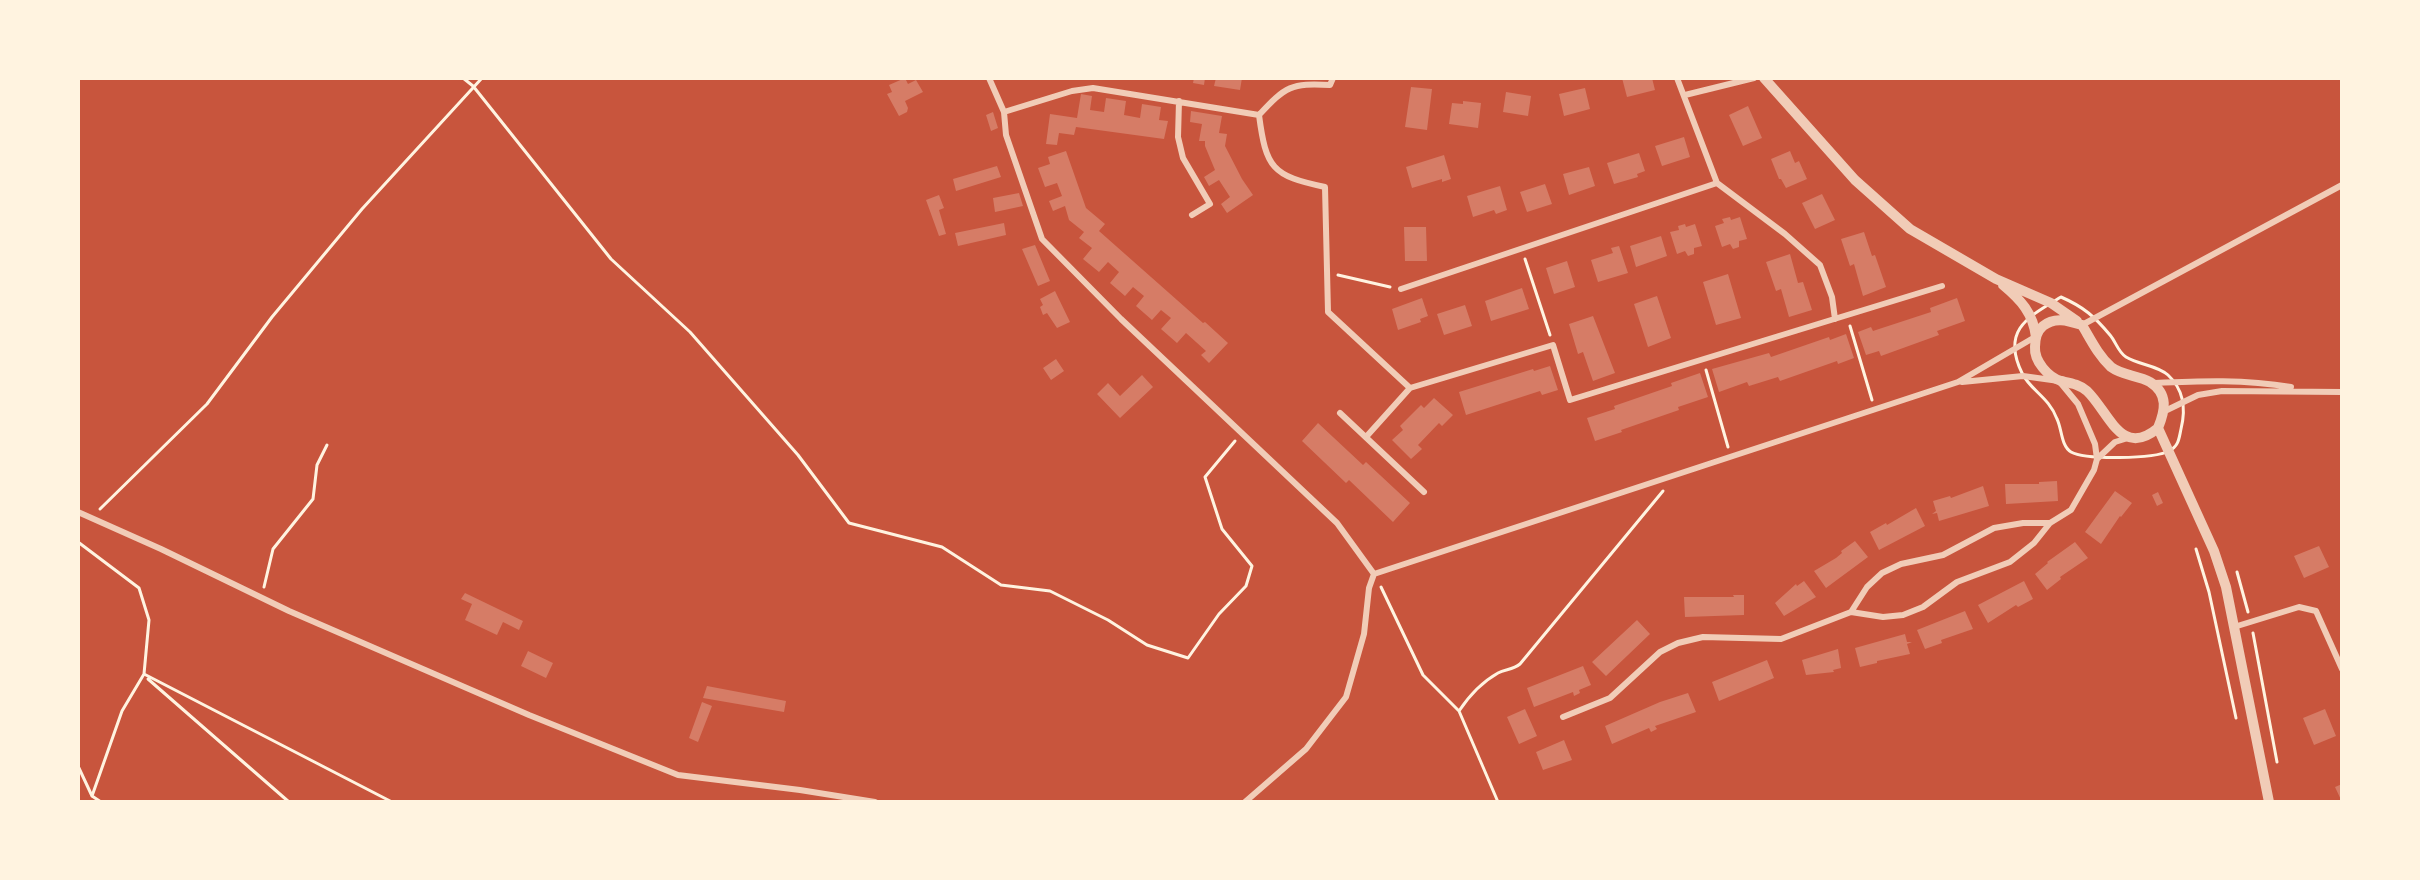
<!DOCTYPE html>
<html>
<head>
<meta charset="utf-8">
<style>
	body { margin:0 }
	#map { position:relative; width:2420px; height:880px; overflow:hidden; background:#c8553d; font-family:Lora,serif }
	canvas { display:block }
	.frame { position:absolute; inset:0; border:80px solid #fff3e0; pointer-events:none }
</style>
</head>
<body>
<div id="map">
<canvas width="2420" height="880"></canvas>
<div class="frame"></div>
</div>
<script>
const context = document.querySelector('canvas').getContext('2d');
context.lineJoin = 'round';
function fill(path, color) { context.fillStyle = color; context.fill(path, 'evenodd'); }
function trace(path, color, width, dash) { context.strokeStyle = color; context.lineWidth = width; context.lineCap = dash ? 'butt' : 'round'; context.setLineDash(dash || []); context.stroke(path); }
const building = new Path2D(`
	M905 78 908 84 916 80 923 92 905 101 908 108 907 112 899 116 887 94 892 92 889 85Z
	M1194 78H1205L1204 85 1193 83Z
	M1216 78H1242L1240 90 1214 86Z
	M1622 78H1652L1655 90 1627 97Z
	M1411 87 1432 89 1427 130 1405 127Z
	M1585 88 1590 109 1564 116 1559 94Z
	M1506 92 1531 96 1528 116 1503 112Z
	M1081 94 1092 96 1090 110 1104 112 1106 98 1126 101 1124 115 1140 118 1142 104 1161 107 1159 120 1168 121 1164 139 1076 127 1074 135 1059 133 1057 145 1046 144 1050 114 1077 118Z
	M1463 101 1481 103 1478 128 1449 124 1452 103 1463 104Z
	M1748 106 1762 138 1743 146 1729 115Z
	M1191 111 1222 116 1219 133 1227 134 1225 146 1242 179 1253 195 1227 213 1221 204 1230 197 1219 180 1209 186 1204 177 1215 170 1205 146V141H1199L1202 124 1190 122Z
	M993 112 998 128 991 131 986 115Z
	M1684 137 1690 157 1662 166 1655 146Z
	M1066 151 1086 208 1105 224 1099 231 1203 323 1205 322 1228 343 1209 363 1201 355 1206 351 1186 333 1177 343 1161 329 1171 318 1161 310 1152 320 1136 306 1144 296 1133 287 1125 296 1110 283 1119 272 1108 262 1099 272 1083 259 1092 248 1079 238 1084 232 1069 220 1065 206 1053 211 1049 201 1062 196 1057 183 1045 187 1038 168 1050 164 1048 157Z
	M1790 151 1795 163 1799 161 1807 179 1786 188 1781 179H1779L1771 159Z
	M1639 153 1645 171 1637 174 1638 177 1614 184 1607 163Z
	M1444 155 1451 179 1442 182V179L1412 188 1406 167Z
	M997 166 1001 177 956 191 953 179Z
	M1589 167 1595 186 1569 195 1563 174Z
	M1545 184 1552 204 1527 212 1520 192Z
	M1500 186 1507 210 1496 214 1494 210 1473 217 1467 196Z
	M1019 193 1023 206 995 212 993 198Z
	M1822 194 1835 220 1815 229 1802 203Z
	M939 195 944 208 939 210 946 234 939 236 926 200Z
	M1730 217 1731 220 1740 217 1747 239 1739 241V247L1733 249 1730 244 1722 247 1715 226 1724 223 1722 219Z
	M1004 223 1006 235 958 246 955 233Z
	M1685 224 1686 227 1695 224 1702 246 1694 248V254L1688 256 1685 251 1677 254 1670 232 1679 230 1678 226Z
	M1404 227H1426L1427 261H1405Z
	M1864 232 1872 256 1875 255 1886 287 1863 296 1854 264 1850 266 1841 239Z
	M1661 236 1667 256 1636 267 1630 246Z
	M1035 245 1050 281 1038 286 1022 249Z
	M1619 246 1628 273 1598 282 1591 260 1613 253 1611 248Z
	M1790 254 1798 283 1803 282 1812 310 1789 317 1781 289 1776 291 1766 262Z
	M1567 261 1575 287 1554 294 1546 268Z
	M1728 274 1741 318 1716 325 1703 282Z
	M1522 288 1529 309 1491 321 1485 301Z
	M1055 291 1070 322 1057 328 1047 313 1043 315 1040 307 1043 305 1040 299Z
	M1657 296 1671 338 1648 347 1634 304Z
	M1422 298 1428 316 1420 319 1421 322 1398 330 1392 309Z
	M1957 298 1965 321 1937 331 1939 335 1881 356 1879 351 1866 355 1858 332 1871 327 1873 331 1879 329 1931 312 1930 308Z
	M1465 305 1472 326 1444 335 1437 314Z
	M1593 316 1615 373 1593 381 1583 352 1578 354 1569 324Z
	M1846 334 1854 358 1838 364 1837 361 1780 381 1778 377 1749 386 1747 382 1719 392 1712 369 1769 353 1771 357 1829 337 1830 340Z
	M1056 359 1064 371 1051 380 1043 368Z
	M1550 366 1558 390 1542 395 1540 391 1466 415 1459 392 1533 369 1534 371Z
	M1700 373 1708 397 1678 407 1679 410 1621 430 1622 432 1595 441 1587 418 1615 409 1614 406 1672 386 1671 383Z
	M1142 375 1153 387 1120 418 1097 394 1108 383 1120 396Z
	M1434 398 1453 415 1442 426 1439 423 1418 445 1422 449 1411 459 1392 440 1403 430 1400 426 1421 405 1424 408Z
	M1318 423 1363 465 1366 462 1410 503 1393 522 1349 480 1346 483 1302 441Z
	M2057 481 2058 501 2006 504 2005 484H2039V482Z
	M1983 486 1989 506 1939 521 1937 513 1932 514 1936 511 1933 501 1950 496 1951 498Z
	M2115 491 2132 503 2121 517 2120 516 2101 544 2085 532Z
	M2158 492 2163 503 2157 506 2152 495Z
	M1916 508 1925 526 1879 550 1870 532 1886 523 1887 525Z
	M1855 541 1868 557 1826 588 1814 571 1836 558 1842 553 1841 551Z
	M2075 542 2088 558 2060 577 2061 579 2047 590 2035 574 2048 563 2047 562Z
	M2319 546 2329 567 2304 578 2294 556Z
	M1804 581 1816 597 1784 616 1775 603 1796 584 1797 586Z
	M2024 581 2033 599 2018 607 2016 605 1988 623 1978 605Z
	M465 593 523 621 519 630 503 622 497 635 465 620 472 604 461 599Z
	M1733 595H1744V615L1685 617 1684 597H1734Z
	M1965 611 1973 629 1941 640 1942 643 1925 649 1917 630Z
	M1637 620 1650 634 1606 676 1592 662Z
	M1905 634 1907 642H1912L1907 644 1910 654 1877 661V663L1860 667 1855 648Z
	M1838 649 1841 668 1833 670 1834 672 1806 675 1802 660Z
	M528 651 553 663 546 678 521 666Z
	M1767 660 1774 678 1719 701 1712 682Z
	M1583 666 1591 685 1579 690 1580 693 1574 696 1573 692 1534 707 1527 688Z
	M707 686 786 701 784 712 703 698Z
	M1688 693 1696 712 1655 726 1657 729 1651 732 1649 728 1612 744 1605 726 1660 702Z
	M702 702 712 706 698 742 689 738Z
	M1525 709 1537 736 1519 744 1507 717Z
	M2325 709 2336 736 2314 745 2303 718Z
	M1564 740 1572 760 1543 770 1536 752Z
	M2342 784V802L2335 787Z`);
const path = new Path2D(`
	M463 78 473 86 611 259 690 332 798 455 849 523 942 547 1001 585 1050 591 1108 620 1147 645 1188 658 1219 614 1246 586 1252 566 1222 529 1205 477 1235 441
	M1525 259 1550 335
	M1338 275 1390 287
	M2061 297C2084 307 2095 317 2110 335 2116 342 2118 352 2126 357 2139 365 2157 365 2168 375 2184 390 2186 409 2181 429 2179 438 2179 446 2169 451 2154 459 2085 460 2071 452 2061 446 2062 429 2057 419 2049 397 2030 390 2022 373 2001 330 2028 317 2061 297Z
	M1850 326 1872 400
	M1706 370 1728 447
	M100 509 207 404 272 317 362 209 482 78
	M78 542 139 588 149 620 144 674 392 802
	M2196 549 2209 592 2236 718
	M2237 572 2248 612
	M264 587 273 549 313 499 317 465 327 445
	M1381 587 1423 675 1459 711 1498 802
	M2253 633 2277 762
	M148 679 289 802
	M1459 711C1469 696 1482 682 1498 673 1505 669 1513 670 1520 664L1663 491
	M78 766 92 796 122 711 144 674
	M92 796 101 802`);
const minor = new Path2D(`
	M989 78 1004 112 1006 135 1042 239 1121 319 1337 523 1374 574
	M1677 78 1717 183 1785 234 1820 265 1832 297 1835 319
	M1685 95 1754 78
	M1179 101 1178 137 1183 158 1210 204 1192 215
	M1004 112 1072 91 1093 88 1259 115
	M1259 115C1266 168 1272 176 1325 187L1328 312 1410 388
	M1259 115C1286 86 1291 83 1330 85L1333 78
	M1401 289 1717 183
	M2082 325 2342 185
	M2152 383C2200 381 2243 379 2291 387
	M1410 388 1553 345 1570 400 1942 286
	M2165 411 2198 395 2222 391 2342 392
	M1340 413 1424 492
	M1366 437 1410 388
	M2097 459 2115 442 2128 438
	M78 512 161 549 289 611 529 715 678 775 800 790 875 802
	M1851 612 1867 587 1882 573 1901 564 1943 555 1994 528 2023 523H2050
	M2234 627 2299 607 2316 611 2342 669
	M1563 717 1610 698 1660 652 1678 643 1703 637 1781 639 1851 612 1883 617 1903 615 1923 607 1957 582 2010 562 2034 543 2050 523 2071 510 2094 470 2097 459 2095 444 2078 404 2059 381 2023 376 1962 382
	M1245 802 1306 749 1346 697 1364 634 1369 588 1374 574 1958 382 2035 337`);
const tertiary = new Path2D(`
	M1764 78 1855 180 1910 229 1996 279 2051 303 2077 321
	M2003 285C2021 300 2033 313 2036 337
	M2158 428C2121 459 2109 412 2087 391 2079 384 2070 383 2061 381 2048 377 2034 361 2035 347 2035 340 2037 331 2043 326 2055 316 2069 321 2082 325 2091 340 2098 355 2111 367 2123 376 2138 375 2150 382 2169 394 2165 411 2158 428L2214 551 2226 587 2269 802`);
fill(building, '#d67c66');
trace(path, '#fff3e0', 3);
trace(minor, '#f1ccb7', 6);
trace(tertiary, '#f1ccb7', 10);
</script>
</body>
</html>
